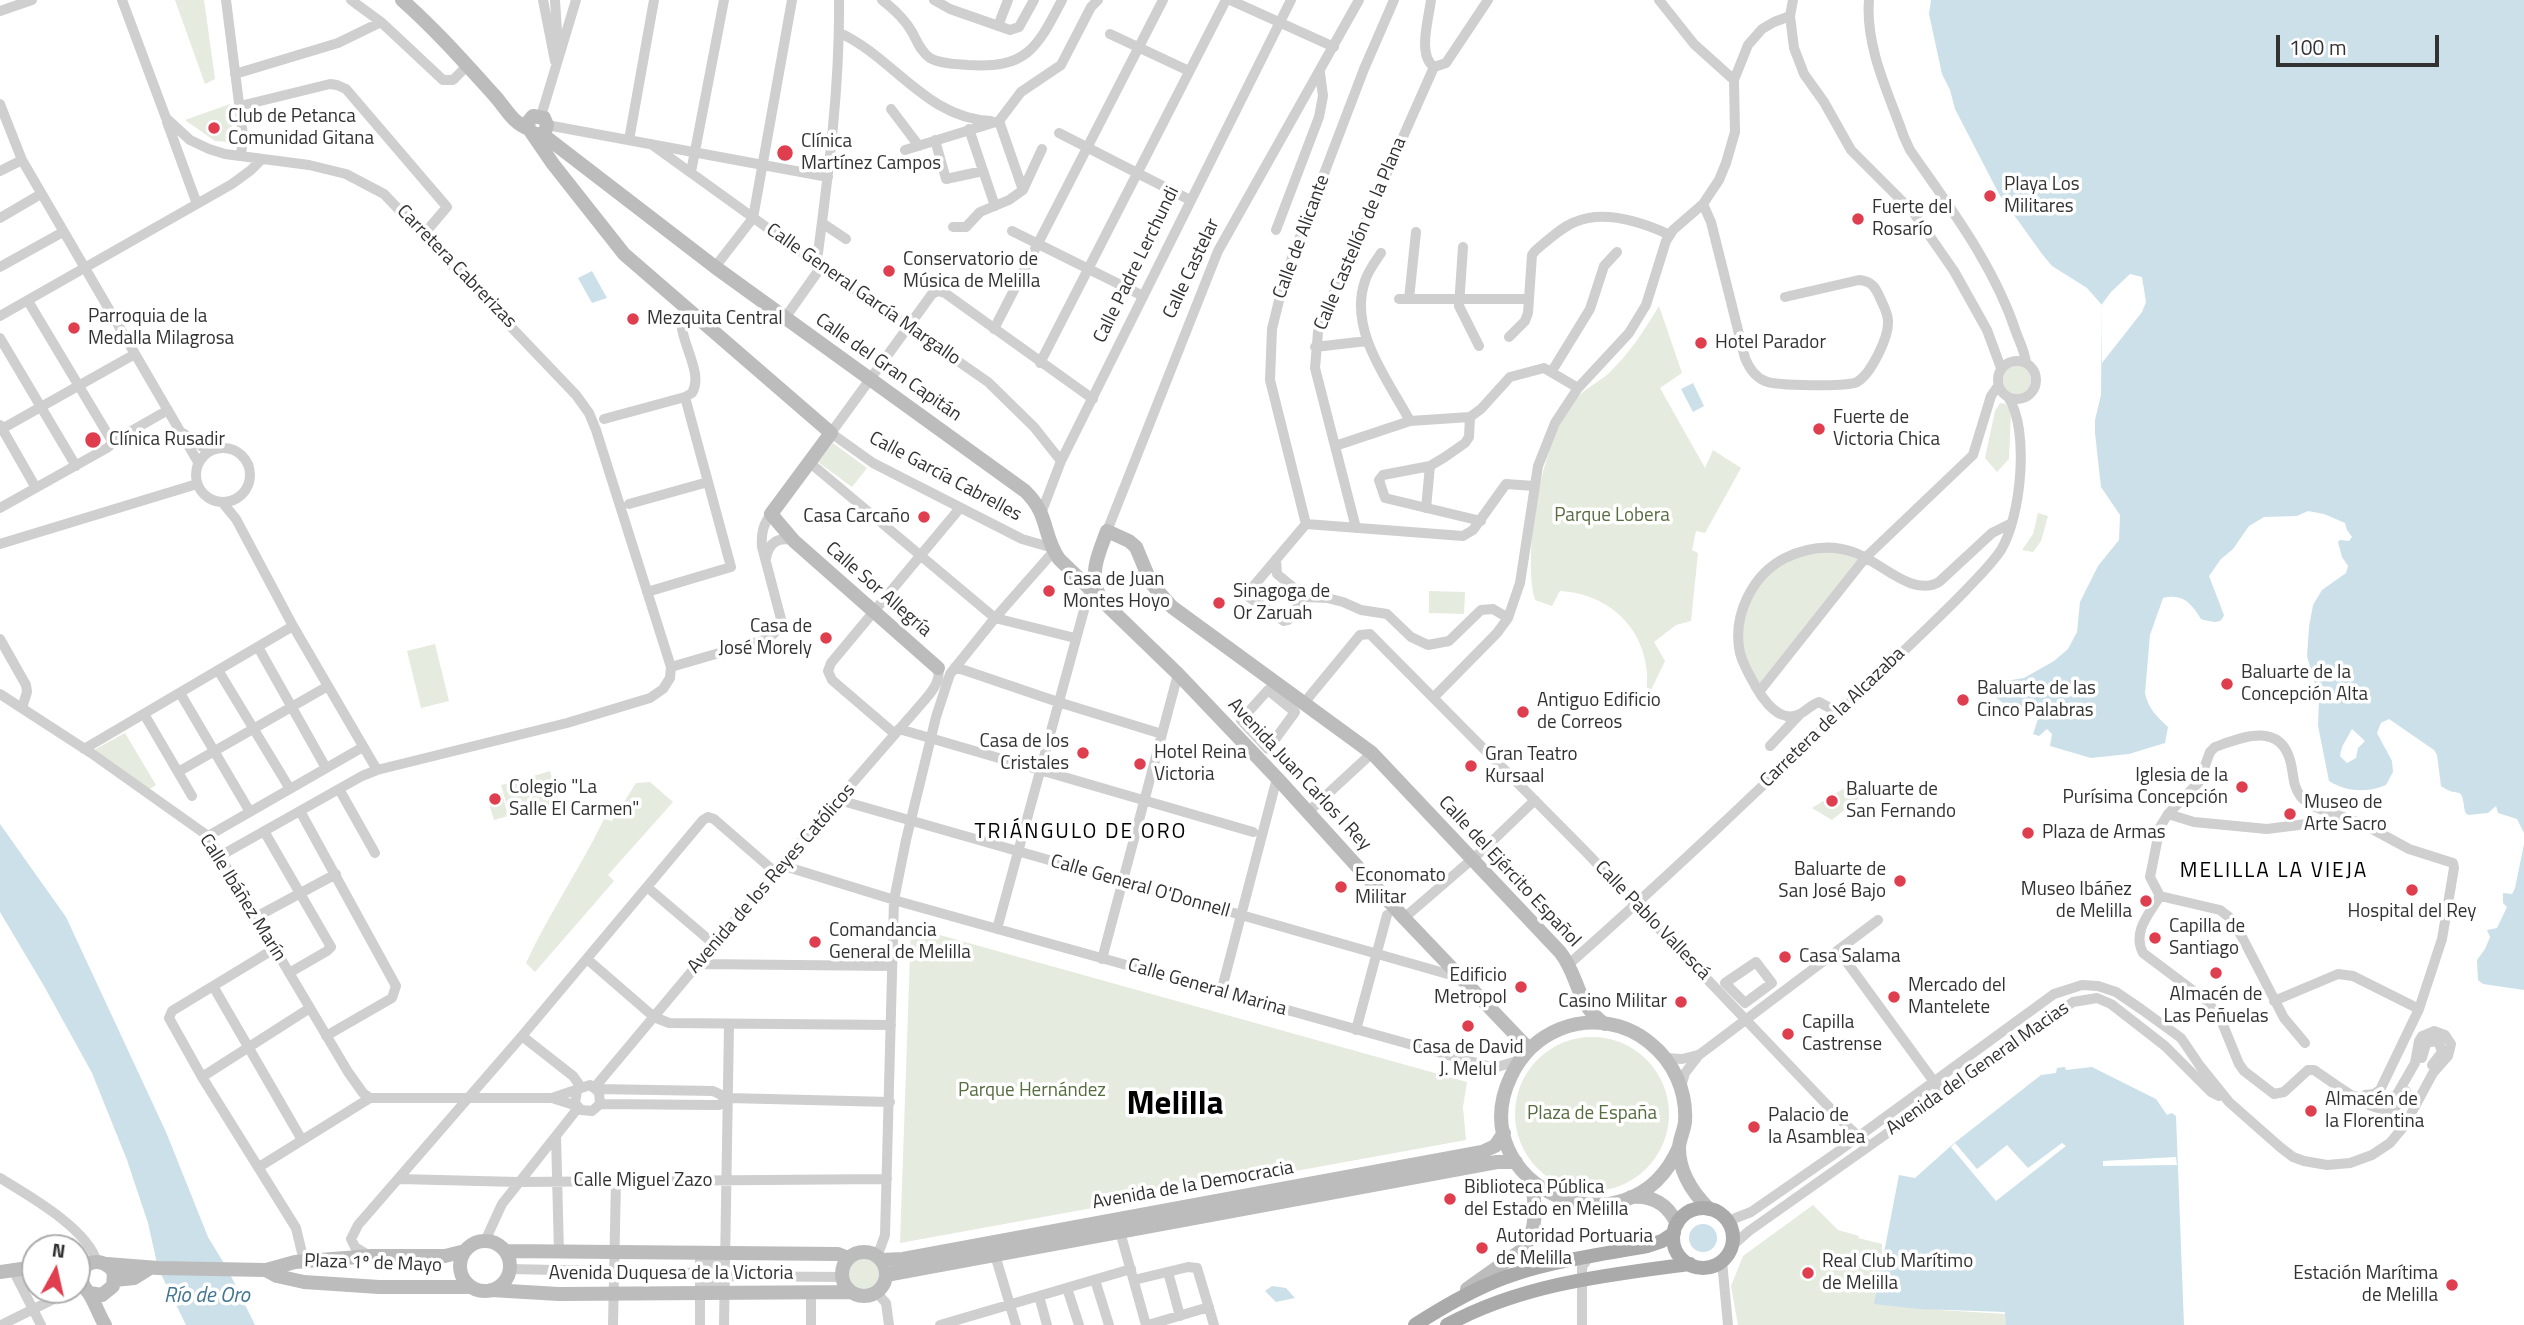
<!DOCTYPE html>
<html>
<head>
<meta charset="utf-8">
<style>
	body { margin:0 }
	#map { position:relative; width:2524px; height:1325px; overflow:hidden; background:#fff; font-family:"Titillium Web",sans-serif }
	canvas { display:block }
	.north { position:absolute; left:21px; top:1234px; width:70px; height:70px; box-sizing:border-box; background:#fff; border:2px solid #adadad; border-radius:50%; rotate:8deg; font-size:19px; font-weight:700; line-height:28px; text-align:center; color:#323232 }
	.north::after { content:''; display:block; margin:auto; width:24px; height:32px; background:#df3e4f; clip-path:polygon(50% 0,100% 100%,50% 72%,0 100%) }
	.scale { position:absolute; left:2276px; top:35px; width:163px; height:32px; box-sizing:border-box; border:4px solid #323232; border-top:0; padding-left:9px; font-size:21px; line-height:24px; white-space:nowrap; color:#323232; -webkit-text-stroke:5px #fff; paint-order:stroke }
</style>
</head>
<body>
<div id="map">
<canvas width="2524" height="1325"></canvas>
<div class="north">N</div>
<div class="scale">100 m</div>
</div>
<script>
const context = document.querySelector('canvas').getContext('2d');
context.lineJoin = 'round';
function fill(path, color) { context.fillStyle = color; context.fill(path, 'evenodd'); }
function trace(path, color, width, dash) { context.strokeStyle = color; context.lineWidth = width; context.lineCap = dash ? 'butt' : 'round'; context.setLineDash(dash || []); context.stroke(path); }
function drawText(font, color, halo, rows, align = 'center') {
  context.font = font + ' "Titillium Web",sans-serif'; context.lineWidth = 7; context.setLineDash([]); context.textBaseline = 'middle'; context.strokeStyle = halo; context.fillStyle = color; for (const [text, x, y, turn = 0] of rows) {
    context.save(); context.translate(x, y); context.rotate((+turn || 0) * Math.PI / 180); context.textAlign = isNaN(turn) ? turn : align; if (halo) context.strokeText(text, 0, 0); context.fillText(text, 0, 0); context.restore();
  }
}
const green = new Path2D(`
	M175 0H204L215 79 205 84Z
	M230 104 233 135 228 142 215 141 185 120Z
	M1659 306 1682 373 1660 388 1705 468 1713 450 1741 468 1705 533 1696 531 1692 550 1698 553 1691 621 1676 625 1654 642 1665 661 1651 690 1647 688C1651 634 1613 594 1560 591L1552 606 1535 600C1522 552 1542 433 1578 397 1586 388 1598 382 1608 374 1629 354 1644 331 1659 306Z
	M2003 380a14 14 0 1 1 28 0a14 14 0 1 1-28 0Z
	M2000 403 2006 404 2011 412 2009 459 1997 472 1985 458 1995 411Z
	M833 443 867 468 852 487 818 462Z
	M2038 513 2048 516 2041 541 2033 552 2022 550 2033 534Z
	M1819 548 1866 557 1759 692 1741 655 1742 615 1766 570Z
	M1429 591 1465 592 1464 614 1429 613Z
	M435 644 449 701 421 708 407 651Z
	M125 733 156 785 150 789 94 750Z
	M550 771 559 802 535 809 527 778Z
	M525 779 534 809 510 816 501 785Z
	M650 782 673 802 608 875 614 881 535 972 526 963C549 913 580 869 604 819L612 821 636 783Z
	M1851 784 1864 794 1832 820 1812 808Z
	M502 793 508 816 494 820 487 797Z
	M911 927 1467 1082 1463 1107 1466 1140 900 1243Z
	M1515 1114a77 77 0 1 1 154 0a77 77 0 1 1-154 0Z
	M1813 1205 1838 1230 1859 1236 1858 1238 1882 1244V1260L1939 1310 2006 1314V1325H1738L1731 1286 1743 1256Z
	M848 1273a16 16 0 1 1 32 0a16 16 0 1 1-32 0Z`);
const water = new Path2D(`
	M1931 0H2524V833L2517 819 2498 813 2496 806 2488 813 2468 815 2465 812C2461 782 2461 800 2441 786L2437 755 2434 750 2389 719 2381 723 2377 733 2392 761 2393 772 2386 785C2367 793 2347 792 2329 781L2318 726 2319 698 2307 656 2309 627 2313 605 2322 590 2346 573 2348 566 2342 557 2338 542 2340 540 2349 541 2352 537 2347 530 2345 523 2324 514 2308 511 2297 516 2264 517 2249 526 2233 549 2221 559 2209 576 2224 615C2221 626 2209 621 2201 619 2191 603 2183 593 2163 598L2150 635 2145 693C2148 708 2157 717 2168 727L2165 743 2129 754 2091 758 2050 746 2052 734 2047 729 2039 736 2033 734 2042 707C2034 705 2032 707 2024 708 2010 711 2003 703 1993 695L1992 689 1999 682 2024 678 2054 661 2068 649 2077 632 2080 602 2098 566 2119 540 2120 515 2101 487 2095 433V420L2101 395 2102 305 2087 288 2052 266 2042 254 1999 194 1955 109 1950 90 1942 74 1929 14ZM2352 729 2365 741 2358 748 2356 758 2347 763 2340 756 2342 747Z
	M592 271 607 298 592 303 578 278Z
	M1693 383 1704 406 1693 412 1681 389Z
	M0 824 66 917 166 1132 208 1237 228 1270 255 1325H186L158 1268 148 1223 127 1160 92 1073 44 986 0 912Z
	M2524 844V990L2483 984 2478 980 2477 960 2485 949 2490 937 2487 930 2497 928 2507 907 2503 903V893L2512 894 2515 888Z
	M2065 1067 2066 1070 2092 1067 2156 1099 2167 1115 2172 1113 2176 1116 2184 1325H2006L2005 1312 1919 1309 1874 1304 1899 1175 1915 1178 1953 1144 2041 1075 2056 1073 2057 1068Z
	M1689 1238a14 14 0 1 1 28 0a14 14 0 1 1-28 0Z
	M1272 1286 1286 1288 1295 1298 1276 1302 1265 1291Z`);
const pier = new Path2D(`
	M2130 274 2142 277 2146 302 2142 312 2102 363V304L2111 292Z
	M1955 1143 1977 1169 2007 1145 2028 1168 2062 1143 2066 1146 1996 1201 1951 1147Z
	M2176 1157 2177 1165 2103 1166V1161Z`);
const street = new Path2D(`
	M122 0 166 118 190 140 209 149 225 154 309 165 346 174 384 194 576 395 589 413 596 430 671 667 670 678 663 689 650 698 567 723 377 770 362 776 220 856
	M226 0 243 135 241 156
	M351 0 381 22 443 80H453L467 66
	M543 0 555 61
	M555 0 558 47
	M882 0C894 9 904 18 912 32 917 41 921 52 930 58 940 64 957 64 968 65 1027 69 1037 48 1062 0
	M934 0 950 9 1010 30 1019 27 1034 0
	M1230 0 1334 47
	M1431 0C1429 18 1417 55 1434 67L1446 63 1488 0
	M1659 0 1694 44 1734 80
	M1793 0 1790 16 1794 48 1804 74 1824 102 1851 150 1913 212 1954 271 1987 330 2001 368
	M1869 0C1865 47 1889 94 1904 137L1910 150C1950 208 1994 265 2016 332 2020 343 2025 352 2026 363
	M0 11 32 0
	M998 26 1008 0
	M840 33C894 58 926 118 991 121
	M1110 34 1189 71
	M235 74 338 43 381 22
	M0 104 22 160 198 462
	M240 106 330 84 337 85 346 89 447 207 424 234
	M891 109 919 146
	M541 116 576 0
	M999 121 1023 190
	M167 122 197 204
	M547 125 828 177
	M969 129 995 206
	M1059 133 1190 200
	M629 140 654 0
	M935 140 946 179 983 171
	M651 144 812 260 988 382 1034 427 1061 461
	M905 150 999 121 1021 92 1061 65 1091 7 1098 0
	M0 171 22 160
	M691 172 724 0
	M1703 204 1711 222 1745 358C1749 368 1755 377 1765 381 1775 386 1849 387 1857 382 1871 374 1889 337 1888 321 1888 314 1884 307 1881 300 1876 289 1873 281 1859 280L1785 297
	M0 218 41 194
	M822 223 846 239
	M953 227H966L980 212 1009 200 1023 190 1042 149
	M1276 230 1319 117 1323 96 1320 73
	M1012 231 1143 296
	M1463 247 1459 306 1479 346
	M818 253C829 169 840 84 839 0
	M1381 253C1375 262 1368 271 1365 281 1348 330 1388 380 1410 421
	M0 267 63 232
	M715 267 753 218 792 0
	M1399 299H1529
	M1409 299 1416 232
	M28 301 113 443
	M0 316 232 184 251 170 262 159
	M785 318 821 267
	M994 329 1163 0
	M1509 337 1525 321 1528 313 1532 255 1535 251C1547 241 1560 228 1575 222 1605 209 1642 222 1670 235
	M0 338 76 466
	M1315 347 1367 341
	M1998 380a19 19 0 1 1 38 0a19 19 0 1 1-38 0Z
	M1040 363 1226 0
	M1552 371 1590 309 1604 266 1617 252
	M1470 417 1469 437 1465 443 1445 457 1430 466 1383 475 1379 480 1385 498 1481 521
	M604 419 685 397 692 393C706 370 672 334 684 309
	M0 425 36 488
	M0 430 135 354
	M183 433 208 451
	M1335 446 1410 421 1470 417 1481 409 1510 377 1544 368 1578 388
	M196 475a27 27 0 1 1 54 0a27 27 0 1 1-54 0Z
	M809 462 995 618 1075 638
	M222 502 236 519 293 626 377 770
	M629 504 708 482
	M0 508 107 448 119 438 168 410
	M1426 508 1430 466
	M1042 511 1061 461 1291 0
	M1306 524 1270 380 1272 329 1285 276 1364 69 1394 0
	M1306 524 1463 536 1473 530 1506 484 1534 486
	M1356 528 1315 368 1318 332 1332 297 1434 67
	M1107 531 1218 251 1359 0
	M0 544 197 484
	M1053 548 1022 539 873 463 831 433 932 294 938 291 945 293 970 311 1093 399
	M766 558C769 542 779 536 794 541
	M1276 559 1277 574 1305 597 1327 598 1343 602 1361 610 1387 614 1411 637 1428 645 1449 641 1481 610 1493 609 1508 618
	M647 592 731 567 685 397
	M1305 597 1288 620 1284 621 1246 595 1306 524
	M0 639 26 685 27 692 22 708
	M258 647 326 768
	M671 667 764 640C774 635 779 630 781 619L762 547C761 533 763 525 771 514
	M955 667 1058 702 1162 734
	M218 670 290 789
	M1268 690 1295 712 1268 749 1241 720Z
	M1759 692 1866 557 1973 455 1991 396 1998 386
	M180 693 250 812
	M0 694 91 753 208 836 348 1072 363 1093 370 1098
	M1434 697 1497 633 1508 618 1520 583 1538 466 1555 423 1578 388 1629 333 1646 305 1666 241 1673 230 1703 204 1719 180 1726 163 1735 132 1734 80 1748 45 1762 29 1774 22 1790 16
	M1304 703 1360 635 1370 634 1585 851 1847 1126 1869 1146
	M1839 713 1819 702C1807 706 1801 719 1786 716 1773 713 1762 698 1756 687 1750 676 1743 665 1740 653 1732 616 1752 575 1785 558 1806 548 1830 544 1853 552 1879 560 1912 598 1939 582L1992 533 2012 523
	M144 714 192 796
	M899 729 1253 832
	M895 734 832 680 828 671 831 663 960 508
	M1770 746 1800 714
	M84 749 293 626
	M178 772 328 686
	M339 789 375 853
	M839 800 1458 977
	M300 811 396 986 392 998 326 1036
	M1308 812 1372 753
	M2168 814 2194 822 2267 829 2314 823 2341 816 2363 824 2409 849 2453 863 2454 868 2442 939 2419 1009 2380 1090 2374 1094 2365 1095
	M264 831 331 947 327 951 289 973
	M208 836 363 747
	M781 865 901 902 1484 1065 1494 1068 1520 1060
	M647 887 715 945
	M2160 896C2149 914 2132 932 2143 953L2207 1001 2221 1020 2239 1064 2244 1071 2274 1094 2284 1092 2308 1070H2314C2330 1080 2375 1117 2393 1108 2400 1105 2403 1097 2406 1091
	M2160 896 2150 877 2160 827 2168 814 2199 782 2210 752 2215 747C2240 738 2279 721 2290 760 2294 773 2292 786 2301 797 2311 808 2327 811 2341 816
	M2160 896 2220 910 2229 917 2242 937 2284 1018 2305 1043
	M256 917 336 874
	M1404 918 1484 849 1535 800
	M997 929 1090 588
	M274 949 172 1011 169 1018 202 1077 296 1228 304 1261
	M1838 950 1943 1094
	M587 959 654 1017 669 1023 891 1025
	M1102 959 1178 674
	M1756 962 1772 983 1745 1003 1725 983Z
	M699 964 892 966
	M1569 964C1671 874 1769 780 1867 686 1900 654 1934 623 1966 590 1978 577 1991 565 2001 550 2021 517 2030 429 2008 397
	M213 986 302 1140
	M1221 992 1277 778
	M2274 1001 2338 974 2353 976 2419 1009
	M1356 1030 1387 915
	M522 1036 573 1076 581 1087
	M1666 1058 1682 1059 1698 1055
	M2422 1058 2426 1044 2433 1041 2439 1043 2442 1052 2432 1065
	M202 1077 310 1008
	M595 1087 775 872 916 710C926 698 942 684 938 668
	M1681 1087 1685 1073 1699 1055 1878 920
	M597 1089 713 1091 728 1098 890 1102
	M370 1098H552L577 1106
	M552 1098 590 1085 599 1092 600 1104 592 1111 581 1110 575 1103 577 1091
	M600 1104 713 1105H719L728 1098
	M556 1136 559 1253
	M259 1167 370 1098
	M0 1178C29 1196 87 1228 97 1262
	M399 1179 518 1182 887 1179
	M1728 1221 1751 1212 1836 1153 2054 994 2082 985 2098 986 2116 992 2141 1009 2181 1038 2200 1066 2229 1102 2280 1147 2293 1157 2304 1161 2327 1165 2350 1163 2372 1155 2390 1143 2405 1125 2433 1073 2448 1056 2451 1044 2445 1035 2434 1031 2422 1036 2419 1041 2415 1063 2396 1096 2376 1099 2352 1096
	M1119 1228 1146 1325
	M485 1241 502 1204 578 1108
	M1732 1246 1749 1231 2073 1002 2097 998 2111 1004 2165 1046 2211 1092 2219 1096
	M368 1255 355 1247 351 1239 358 1225 522 1036 703 820 708 817 714 819 775 872
	M995 1255 1016 1325
	M877 1257 885 1235 894 900 906 840 936 717 950 674 995 618 1054 551
	M1722 1261 1728 1325
	M700 1263 725 1264
	M509 1269 700 1273
	M14 1272 41 1325
	M1168 1272 1180 1316
	M725 1276 842 1277
	M1095 1280 1109 1325
	M1134 1280 1188 1267 1197 1268 1214 1325
	M700 1282 725 1283
	M1067 1288 1079 1325
	M876 1292 886 1303 889 1325
	M811 1294V1325
	M1039 1296 1047 1325
	M1 1325 72 1290
	M613 1325 616 1180
	M700 1325V1255
	M724 1325 729 1025
	M940 1325 1131 1269
	M1148 1325 1209 1307
	M1582 1325V1267L1589 1257`);
const secondary = new Path2D(`
	M402 0C435 29 465 63 494 95 506 108 512 123 529 129
	M531 132 538 135 545 132 547 125 544 118 533 116 528 122 529 129 553 164 624 254 831 433 771 514 794 541 938 668
	M542 134 715 267 1025 491C1050 515 1042 535 1059 559L1178 674 1277 778 1404 918 1529 1049
	M1099 595C1089 572 1099 553 1107 531L1129 541 1136 547 1151 583 1172 607 1372 753 1560 952C1580 977 1575 1004 1605 1024
	M1679 1147C1629 1263 1459 1185 1511 1076 1521 1055 1538 1038 1560 1029 1590 1017 1625 1022 1650 1043 1674 1062 1687 1092 1685 1122 1684 1131 1679 1140 1679 1148 1679 1172 1693 1193 1709 1209
	M1631 1197C1652 1195 1668 1204 1677 1224
	M460 1266a25 25 0 1 1 50 0a25 25 0 1 1-50 0Z
	M505 1251 838 1254 848 1258
	M842 1274a22 22 0 1 1 44 0a22 22 0 1 1-44 0Z
	M881 1260 903 1259 1482 1152 1495 1146 1504 1133
	M107 1264 158 1268 266 1270 295 1262 371 1256H445L465 1251
	M266 1270 277 1276 304 1282 379 1287H471
	M0 1272 35 1267
	M886 1275 1497 1162H1516
	M115 1280 134 1278 150 1268
	M1467 1289 1522 1250C1539 1230 1535 1205 1532 1181
	M491 1290 559 1294 851 1292
	M89 1293 102 1295 113 1286 114 1273C104 1255 78 1260 82 1281 83 1287 87 1290 90 1295 96 1305 99 1315 105 1325`);
const primary = new Path2D(`
	M1673 1238a30 30 0 1 1 60 0a30 30 0 1 1-60 0Z
	M1415 1325C1446 1305 1480 1285 1515 1274 1558 1260 1603 1254 1647 1246L1662 1241 1674 1233
	M1447 1325C1522 1284 1606 1275 1690 1264`);
const markers = [
	[214,128,7,"#df3e4f"],
	[785,153,9,"#df3e4f"],
	[1990,196,7,"#df3e4f"],
	[1858,219,7,"#df3e4f"],
	[889,271,7,"#df3e4f"],
	[633,319,7,"#df3e4f"],
	[74,328,7,"#df3e4f"],
	[1701,343,7,"#df3e4f"],
	[1819,429,7,"#df3e4f"],
	[93,440,9,"#df3e4f"],
	[924,517,7,"#df3e4f"],
	[1049,591,7,"#df3e4f"],
	[1219,603,7,"#df3e4f"],
	[826,638,7,"#df3e4f"],
	[2227,684,7,"#df3e4f"],
	[1963,700,7,"#df3e4f"],
	[1523,712,7,"#df3e4f"],
	[1083,753,7,"#df3e4f"],
	[1140,764,7,"#df3e4f"],
	[1471,766,7,"#df3e4f"],
	[2242,787,7,"#df3e4f"],
	[495,799,7,"#df3e4f"],
	[1832,801,7,"#df3e4f"],
	[2290,814,7,"#df3e4f"],
	[2028,833,7,"#df3e4f"],
	[1900,881,7,"#df3e4f"],
	[1341,887,7,"#df3e4f"],
	[2412,890,7,"#df3e4f"],
	[2146,901,7,"#df3e4f"],
	[2155,938,7,"#df3e4f"],
	[815,942,7,"#df3e4f"],
	[1785,957,7,"#df3e4f"],
	[2216,973,7,"#df3e4f"],
	[1521,987,7,"#df3e4f"],
	[1894,997,7,"#df3e4f"],
	[1681,1002,7,"#df3e4f"],
	[1468,1026,7,"#df3e4f"],
	[1788,1034,7,"#df3e4f"],
	[2311,1111,7,"#df3e4f"],
	[1754,1127,7,"#df3e4f"],
	[1450,1199,7,"#df3e4f"],
	[1482,1248,7,"#df3e4f"],
	[1808,1273,7,"#df3e4f"],
	[2452,1285,7,"#df3e4f"]
];
const poiNames = [
	["Club de Petanca",228,117],
	["Comunidad Gitana",228,139],
	["Clínica",801,142],
	["Martínez Campos",801,164],
	["Playa Los",2004,185],
	["Militares",2004,207],
	["Fuerte del",1872,208],
	["Rosarío",1872,230],
	["Conservatorio de",903,260],
	["Música de Melilla",903,282],
	["Parroquia de la",88,317],
	["Medalla Milagrosa",88,339],
	["Mezquita Central",647,319],
	["Hotel Parador",1715,343],
	["Fuerte de",1833,418],
	["Victoria Chica",1833,440],
	["Clínica Rusadir",109,440],
	["Casa Carcaño",910,517,"right"],
	["Casa de Juan",1063,580],
	["Montes Hoyo",1063,602],
	["Sinagoga de",1233,592],
	["Or Zaruah",1233,614],
	["Casa de",812,627,"right"],
	["José Morely",812,649,"right"],
	["Baluarte de la",2241,673],
	["Concepción Alta",2241,695],
	["Baluarte de las",1977,689],
	["Cinco Palabras",1977,711],
	["Antiguo Edificio",1537,701],
	["de Correos",1537,723],
	["Casa de los",1069,742,"right"],
	["Cristales",1069,764,"right"],
	["Hotel Reina",1154,753],
	["Victoria",1154,775],
	["Gran Teatro",1485,755],
	["Kursaal",1485,777],
	["Iglesia de la",2228,776,"right"],
	["Purísima Concepción",2228,798,"right"],
	["Colegio \"La",509,788],
	["Salle El Carmen\"",509,810],
	["Baluarte de",1846,790],
	["San Fernando",1846,812],
	["Museo de",2304,803],
	["Arte Sacro",2304,825],
	["Plaza de Armas",2042,833],
	["Baluarte de",1886,870,"right"],
	["San José Bajo",1886,892,"right"],
	["Economato",1355,876],
	["Militar",1355,898],
	["Museo Ibáñez",2132,890,"right"],
	["de Melilla",2132,912,"right"],
	["Hospital del Rey",2412,912,"center"],
	["Capilla de",2169,927],
	["Santiago",2169,949],
	["Comandancia",829,931],
	["General de Melilla",829,953],
	["Casa Salama",1799,957],
	["Edificio",1507,976,"right"],
	["Metropol",1507,998,"right"],
	["Mercado del",1908,986],
	["Mantelete",1908,1008],
	["Almacén de",2216,995,"center"],
	["Las Peñuelas",2216,1017,"center"],
	["Casino Militar",1667,1002,"right"],
	["Capilla",1802,1023],
	["Castrense",1802,1045],
	["Casa de David",1468,1048,"center"],
	["J. Melul",1468,1070,"center"],
	["Almacén de",2325,1100],
	["la Florentina",2325,1122],
	["Palacio de",1768,1116],
	["la Asamblea",1768,1138],
	["Biblioteca Pública",1464,1188],
	["del Estado en Melilla",1464,1210],
	["Autoridad Portuaria",1496,1237],
	["de Melilla",1496,1259],
	["Real Club Marítimo",1822,1262],
	["de Melilla",1822,1284],
	["Estación Marítima",2438,1274,"right"],
	["de Melilla",2438,1296,"right"]
];
const streetNames = [
	["Calle Castellón de la Plana",1361,234,-67],
	["Calle de Alicante",1302,237,-70],
	["Calle Padre Lerchundi",1137,265,-64],
	["Carretera Cabrerizas",456,267,46],
	["Calle Castelar",1192,269,-65],
	["Calle General García Margallo",863,295,35],
	["Calle del Gran Capitán",888,368,35],
	["Calle García Cabrelles",945,477,28],
	["Calle Sor Allegría",878,590,41],
	["Carretera de la Alcazaba",1833,718,-44],
	["Avenida Juan Carlos I Rey",1299,775,47],
	["Calle del Ejército Español",1509,872,47],
	["Avenida de los Reyes Católicos",772,879,-49],
	["Calle General O'Donnell",1140,887,16],
	["Calle Ibáñez Marín",242,898,58],
	["Calle Pablo Vallescá",1652,921,46],
	["Calle General Marina",1207,988,16],
	["Avenida del General Macias",1978,1069,-35],
	["Calle Miguel Zazo",643,1181],
	["Avenida de la Democracia",1193,1186,-10],
	["Plaza 1º de Mayo",373,1264,2],
	["Avenida Duquesa de la Victoria",671,1274]
];
const parkNames = [
	["Parque Lobera",1612,516],
	["Parque Hernández",1032,1091],
	["Plaza de España",1592,1114]
];
const neighbourhoodNames = [
	["TRIÁNGULO DE ORO",1081,833],
	["MELILLA LA VIEJA",2274,872]
];
const waterNames = [
	["Río de Oro",207,1297]
];
const townNames = [
	["Melilla",1175,1106]
];
fill(green, '#e5ebde');
fill(water, '#cce0ea');
fill(pier, '#fff');
trace(street, '#cfcfcf', 10);
trace(secondary, '#bcbcbc', 14);
trace(primary, '#aaa', 14);
for (const [x, y, r, color] of markers) { const dot = new Path2D(); dot.arc(x, y, r, 0, 2 * Math.PI); context.fillStyle = color; context.fill(dot); trace(dot, '#fff', 2.5); }
drawText('19px', '#323232', '#fff', poiNames, 'left');
drawText('19px', '#323232', '#fff', streetNames);
drawText('19px', '#566d40', '#fff', parkNames);
context.letterSpacing = '2px';
drawText('21px', '#000', '#fff', neighbourhoodNames);
context.letterSpacing = '0px';
drawText('italic 21px', '#427592', '#fff', waterNames);
drawText('bold 33px', '#000', '#fff', townNames);
</script>
</body>
</html>
